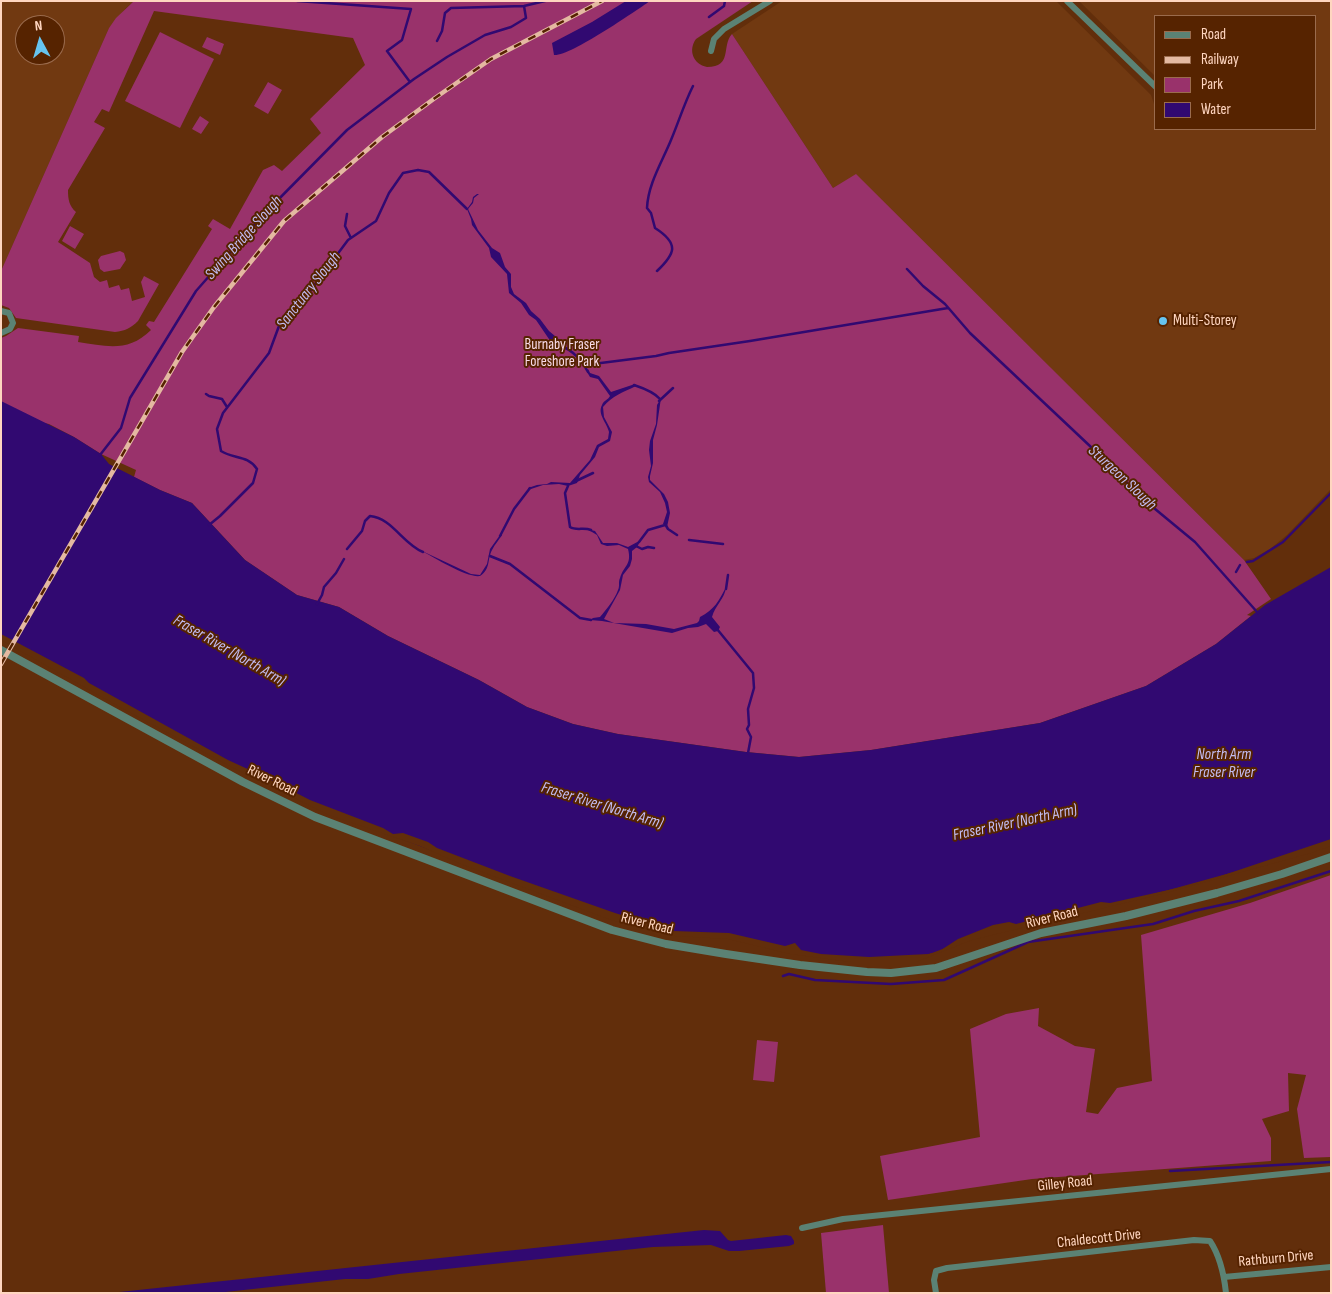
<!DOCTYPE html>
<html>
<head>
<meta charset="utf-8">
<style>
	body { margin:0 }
	#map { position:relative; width:1332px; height:1294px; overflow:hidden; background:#622e0b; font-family:"Sofia Sans Condensed",sans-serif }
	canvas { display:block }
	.frame { position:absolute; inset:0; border:2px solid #ffd6c0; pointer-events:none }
	.legend { position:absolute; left:1154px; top:15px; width:162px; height:115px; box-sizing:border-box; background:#562300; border:1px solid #9a6b4d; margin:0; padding:6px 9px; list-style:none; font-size:15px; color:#ffd6c0 }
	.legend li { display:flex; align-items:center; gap:10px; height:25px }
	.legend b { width:25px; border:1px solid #9a6b4d }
	.north { position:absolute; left:15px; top:15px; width:50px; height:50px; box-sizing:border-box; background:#562300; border:1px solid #9a6b4d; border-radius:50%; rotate:354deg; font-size:14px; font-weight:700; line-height:20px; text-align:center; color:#ffd6c0 }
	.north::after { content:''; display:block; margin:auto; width:18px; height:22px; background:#66c4ef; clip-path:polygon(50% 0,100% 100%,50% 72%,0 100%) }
</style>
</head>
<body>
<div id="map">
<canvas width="1332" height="1294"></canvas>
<div class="frame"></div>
<ul class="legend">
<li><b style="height:6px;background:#5b8274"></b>Road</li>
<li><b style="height:6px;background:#e4b9a1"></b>Railway</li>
<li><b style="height:14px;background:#99326b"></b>Park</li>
<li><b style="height:14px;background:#310971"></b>Water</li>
</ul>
<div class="north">N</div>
</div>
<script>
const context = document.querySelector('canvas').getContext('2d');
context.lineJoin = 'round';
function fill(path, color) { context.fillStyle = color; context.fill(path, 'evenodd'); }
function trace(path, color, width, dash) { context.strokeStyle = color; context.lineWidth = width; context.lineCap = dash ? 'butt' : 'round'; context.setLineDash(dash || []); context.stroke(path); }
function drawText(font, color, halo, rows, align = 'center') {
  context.font = font + ' "Sofia Sans Condensed",sans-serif'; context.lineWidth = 4; context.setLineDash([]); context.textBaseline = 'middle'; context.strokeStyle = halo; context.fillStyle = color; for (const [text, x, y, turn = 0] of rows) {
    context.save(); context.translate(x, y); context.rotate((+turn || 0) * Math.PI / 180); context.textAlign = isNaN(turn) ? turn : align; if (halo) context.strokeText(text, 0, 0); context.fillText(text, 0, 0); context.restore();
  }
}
const built = new Path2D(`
	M1 1H134L126 8 109 28 1 271ZM25 25H55V55H25Z
	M782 1H1056L1151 95 1156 110V129H1316V16H1156V77L1079 1H1331V489L1287 535 1270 549 1254 558 1244 560 856 175 833 188 732 34Z`);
const green = new Path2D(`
	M134 1H753L696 39C688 50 693 64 707 67 733 67 721 46 732 34L833 188 856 174 1244 560 1271 599 1247 615 1251 616 1216 644 1146 686 1040 723 871 750 799 757 746 752 618 734 573 724 527 707 479 680 388 636 339 607 297 595 245 560 192 503 160 490 134 477 136 470 101 454 74 437 49 424 1 415V338L6 336 18 328 79 336 78 342C106 346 128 353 151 330L146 325 149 321 154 322 212 229 208 226 213 219 230 229 263 170 274 165 282 171 321 133 310 119 365 65 353 38 154 11 109 112 102 109 94 122 105 128 68 190C68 199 69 206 76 212L58 242 90 263 94 277 100 282 107 280 109 288 119 285 121 290 129 288 132 301 145 297 141 282 144 276 159 284 138 321C131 328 125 331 115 332L16 318 9 308 1 305V271L109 28 116 18Z
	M160 32 214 59 180 128 125 101Z
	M207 37 224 44 220 55 202 47Z
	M268 82 282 90 268 114 254 106Z
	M200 116 209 122 201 134 192 129Z
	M70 226 84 234 75 249 62 241Z
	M120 251 124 253 126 260 120 269 104 272 100 269 98 260 101 256Z
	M1331 875V1157L1304 1158 1297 1109 1306 1075 1288 1073 1289 1111 1262 1119 1271 1138V1161L1032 1179 888 1200 880 1156 980 1137 970 1029 1006 1014 1039 1008 1038 1026 1075 1046 1095 1049 1086 1112 1098 1114 1117 1088 1152 1081 1141 935 1250 903Z
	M757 1040 778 1042 774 1082 753 1080Z
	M883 1225 889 1293H826L821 1233Z`);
const water = new Path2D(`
	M626 1H650C634 12 569 57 554 55L552 43 592 22Z
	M477 194H479L474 198 473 203 468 209 478 230 492 248 500 253 505 267 511 274V287L514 294 526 303 531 311 540 319 549 331 561 341 564 347 557 348 551 342 536 320 529 315 521 303 509 293 507 274 491 257 489 248 472 225 471 219 467 209 472 202 473 197Z
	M588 369 590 373 599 376 611 392 635 384 636 386C622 393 613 395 603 407L604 417 612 432 610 441 599 447 595 457 580 475 577 483 568 486 559 484 543 485 528 490V488L537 485 547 484 551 482 570 483 590 460 597 445 608 439 609 432C607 423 597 414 602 405 604 400 608 400 610 396L598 379 590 377 587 372Z
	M661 398 657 425 653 440V463L650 476V480L664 494 668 502 670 513 667 527 663 524 667 512 665 503 660 492 649 482 648 477 651 466 649 450 650 441 656 424 657 405Z
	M1 401 74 437 101 454 109 464 160 490 192 503 245 560 297 595 339 607 388 636 479 680 527 707 573 724 618 734 746 752 799 757 871 750 1040 723 1146 686 1216 644 1265 605 1331 567V843L1310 851 1165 891 972 938 916 959 852 960 790 952 728 936 676 934 611 918 330 812 244 771 1 637Z
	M587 529 595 531 603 543H617L628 547 641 540 637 547 632 551V559L630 566 623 575 620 590 604 619 614 623 646 624 674 629 697 623 699 621 700 617C714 610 719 601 726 587 725 599 715 605 712 617L720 627 718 631 714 632 706 624 698 627 688 628 672 633 602 621 590 620 593 618 600 617C606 610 615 599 618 590 620 586 618 582 620 578 624 565 632 565 628 549L619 545 607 546 601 544 597 535Z
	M500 535H502C499 540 495 544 492 550 487 559 491 569 480 576 467 578 435 558 422 551L471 574 480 575 487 564 490 549Z
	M704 1230 720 1231 728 1240 731 1241 786 1235 791 1236 794 1241V1244L789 1246 739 1251H729L711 1245 653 1247 399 1274 368 1279H345L216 1293H110Z`);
const pier = new Path2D(`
	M1 634 84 678 89 683 228 760 252 771 259 776 267 778 310 800 383 828 393 834 403 833 428 842 437 848 510 876 615 913 674 931 729 933 785 946 795 943 801 950 821 954 869 957 928 954 938 952 958 939 993 925 1009 922 1016 924 1101 902 1110 903 1200 883 1331 839V846L1311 853 1166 893 972 940 916 962H851L790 954 728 939 675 936 611 920 461 864 420 846 329 815 243 773 118 706 1 640Z`);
const stream = new Path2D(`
	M297 1 411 9 402 40 387 51 410 82
	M709 17 724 6 725 1
	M437 41 442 31 445 13 451 8 524 6 545 1
	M347 214 345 226 351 238
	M907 269 923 286 945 304 970 333 1091 447 1143 499 1195 542 1258 613
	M657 271C675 254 680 244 655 228L651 213 647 208C648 184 662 162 671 140 679 121 684 104 693 86
	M561 346C573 350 583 362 588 372
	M585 365 656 356 669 353 750 341 948 308
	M634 385C643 388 654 392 660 399
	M206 394 209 396 222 399 227 407
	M659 401 673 388
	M100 455 121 428 130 398 196 291 263 215 347 130 414 79 447 57 485 35 511 27 526 18 524 6
	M576 481 593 473
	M568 486 565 493 570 527C576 531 584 527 591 530
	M665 524 668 529 677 535
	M209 525 220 516 253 483 257 469C248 455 233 459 221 451L217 429 223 413 269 353 279 326 304 299 348 240 376 221 389 193 403 173 418 170 429 172 467 209
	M500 536 514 509 530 488
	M689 540 723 544
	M639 542 648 530 665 525
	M636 546 642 549 648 547 654 548
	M347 549 362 531 365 521 370 516C392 518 403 544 423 552
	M490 556 510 564 580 618 591 620
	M1247 562 1253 561 1283 542 1331 493
	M1236 572 1240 565
	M726 589 728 575
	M317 604 322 595 324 587 336 573 344 559
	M717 629 753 673 754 688 748 709 749 725 747 729 751 737 748 753
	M783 976 789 974 815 980 891 984 944 980 1028 942 1153 924 1194 911 1239 901 1331 871
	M1170 1171 1331 1162`);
const minor = new Path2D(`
	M1067 1 1156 87
	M711 51 714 39 724 29 770 1
	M1 311 9 313 13 323 10 329 1 333
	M802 1228 843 1219 1331 1169
	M1224 1277 1331 1267
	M936 1293 934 1280 936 1271 947 1268 1194 1240 1210 1241C1220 1256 1224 1274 1226 1293`);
const tertiary = new Path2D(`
	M1 650 243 782 315 817 612 930 666 944 726 954 800 965 867 972 891 973 936 968 1041 933 1126 916 1217 893 1282 874 1331 857`);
const rail = new Path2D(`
	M1 664 182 352 214 307 284 221 382 137 435 98 491 59 602 1`);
const markers = [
	[1163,321,5,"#66c4ef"]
];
const poiNames = [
	["Multi-Storey",1173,321]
];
const parkNames = [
	["Burnaby Fraser",562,345],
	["Foreshore Park",562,362]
];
const streetNames = [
	["River Road",272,781,26],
	["River Road",1052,918,-14],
	["River Road",647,924,14],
	["Gilley Road",1065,1184,-6],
	["Chaldecott Drive",1099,1239,-6],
	["Rathburn Drive",1276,1259,-5]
];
const waterNames = [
	["Swing Bridge Slough",244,238,-48],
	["Sanctuary Slough",309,291,-52],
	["Sturgeon Slough",1122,478,43],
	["Fraser River (North Arm)",229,651,30],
	["North Arm",1224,755],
	["Fraser River",1224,773],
	["Fraser River (North Arm)",602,806,17],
	["Fraser River (North Arm)",1015,823,-12]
];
fill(built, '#713911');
fill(green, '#99326b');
fill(water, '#310971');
fill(pier, '#622e0b');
trace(stream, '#310971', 2.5);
trace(minor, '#5b8274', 6);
trace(tertiary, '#5b8274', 8);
trace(rail, '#e4b9a1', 4.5);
trace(rail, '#562300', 2.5, [8]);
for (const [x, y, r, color] of markers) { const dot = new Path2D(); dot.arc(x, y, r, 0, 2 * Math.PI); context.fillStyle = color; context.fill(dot); trace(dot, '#562300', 2); }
drawText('15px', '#ffd6c0', '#562300', poiNames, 'left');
drawText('15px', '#f8dae7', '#562300', parkNames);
drawText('15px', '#ffd6c0', '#562300', streetNames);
drawText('italic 16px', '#c2bcf1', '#562300', waterNames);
</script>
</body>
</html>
